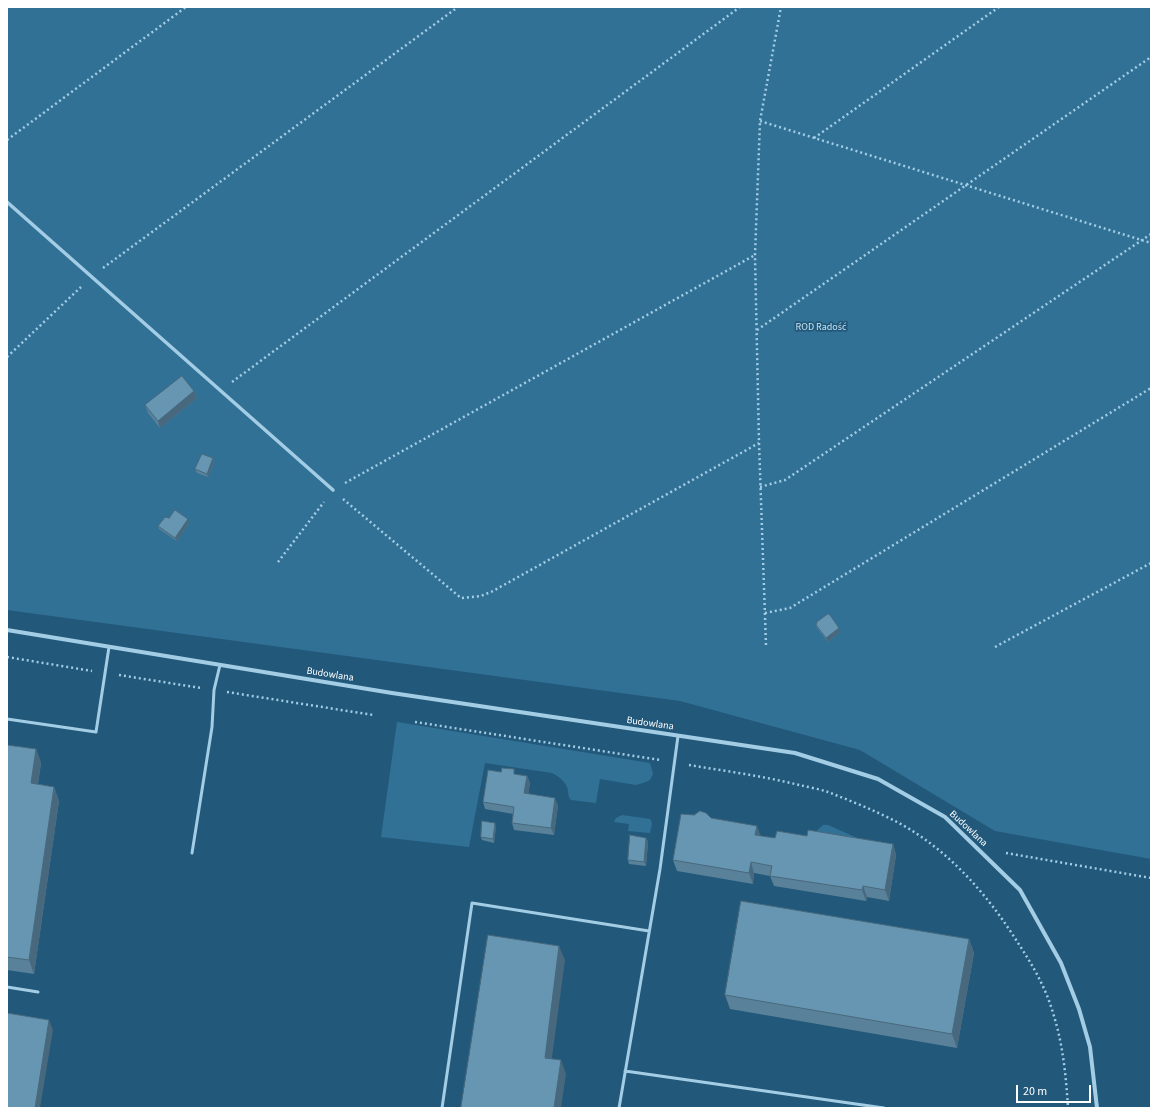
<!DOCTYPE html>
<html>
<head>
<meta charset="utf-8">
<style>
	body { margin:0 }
	#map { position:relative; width:1158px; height:1115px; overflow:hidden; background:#22587a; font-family:"Source Sans 3",sans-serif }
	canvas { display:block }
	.frame { position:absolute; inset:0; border:8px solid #fff; pointer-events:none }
	.scale { position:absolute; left:1016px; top:1085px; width:75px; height:18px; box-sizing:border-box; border:2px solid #fff; border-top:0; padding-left:5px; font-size:12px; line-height:14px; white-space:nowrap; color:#fff; -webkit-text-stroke:3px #22587a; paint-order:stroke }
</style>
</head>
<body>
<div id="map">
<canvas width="1158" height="1115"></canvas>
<div class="frame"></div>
<div class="scale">20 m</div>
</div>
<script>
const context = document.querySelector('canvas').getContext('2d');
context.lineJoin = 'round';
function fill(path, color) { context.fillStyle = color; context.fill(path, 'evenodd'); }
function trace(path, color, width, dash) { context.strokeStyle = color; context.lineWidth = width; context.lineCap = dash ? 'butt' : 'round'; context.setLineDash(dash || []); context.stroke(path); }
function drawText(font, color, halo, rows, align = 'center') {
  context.font = font + ' "Source Sans 3",sans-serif'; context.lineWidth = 3.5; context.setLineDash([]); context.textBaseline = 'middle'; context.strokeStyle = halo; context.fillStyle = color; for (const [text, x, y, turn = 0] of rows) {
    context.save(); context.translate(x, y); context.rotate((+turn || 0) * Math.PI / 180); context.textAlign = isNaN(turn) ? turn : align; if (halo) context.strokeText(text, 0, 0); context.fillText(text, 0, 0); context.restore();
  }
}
const green = new Path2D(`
	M7 7H1151V859L995 831 860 750 680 701 7 610Z
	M397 722 650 763 653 774 650 780 643 783 636 785 600 779 596 803 571 800C567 795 569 792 567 787 564 780 558 776 552 773L485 763 469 847 381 837Z
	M622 815 650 819 652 823 650 833 628 831 629 824 614 822 616 818Z
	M823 825H828L896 855 812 840 814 833Z`);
const path = new Path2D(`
	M760 121 1151 243
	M814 138 999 7
	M7 140 186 7
	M103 268 458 7
	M757 330 1151 57
	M7 357 81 287
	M232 382 740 7
	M345 483 755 255
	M760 487 785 480 1151 234
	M343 499 461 598 481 596 493 591 759 443
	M278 562 324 502
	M765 613 790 608 1151 388
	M766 645 759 443 755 255 760 121 781 7
	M995 647 1151 563
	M7 657 92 671
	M119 675 201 688
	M227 692 373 715
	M415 722 660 760
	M689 765C725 771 763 776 799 785 808 787 819 789 828 792 851 801 876 811 897 822 948 849 988 895 1018 943 1032 964 1046 988 1053 1013 1063 1044 1066 1076 1068 1108
	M1006 853 1151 878`);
const service = new Path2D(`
	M7 719 96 732 109 647
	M192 853 212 727 214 690 220 665
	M7 987 38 992
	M625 1071 884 1108
	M442 1108 472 903 649 931
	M619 1108 660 869 678 736`);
const pedestrian = new Path2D(`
	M7 202 333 490`);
const minor = new Path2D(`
	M7 630 392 693 795 753 878 779 945 817 1020 890 1061 963 1079 1009 1090 1047 1097 1108`);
const wall = new Path2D(`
	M194 391 197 398 160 428 148 413 145 405Z
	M213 458 214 462 208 477 197 473 195 469Z
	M169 518 189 523 177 541 159 529 158 526Z
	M816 625 840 632 828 642 817 628Z
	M7 745 36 749 41 763 38 784 54 787 59 801 34 974 7 970Z
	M516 775 527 776 530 783 528 794 558 805 554 835 514 830 512 823 513 814 485 809 483 802Z
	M711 818 760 836 775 838 807 836 893 844 896 855 889 901 867 897 866 901 774 886 770 876 754 873 753 884 677 871 673 860Z
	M496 826 494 843 482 840 481 837Z
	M646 838 648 842 646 866 629 864 628 860Z
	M969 939 974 953 957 1048 730 1009 725 995Z`);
const shadedWall = new Path2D(`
	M194 391 197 398 160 428 158 421Z
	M213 458 214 462 208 477 207 474Z
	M188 519 189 523 177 541 175 538Z
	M839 628 840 632 828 642 826 638Z
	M36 749 41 763 36 796 31 783Z
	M527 776 530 783 527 800 524 793Z
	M54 787 59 801 34 974 29 960Z
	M555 798 558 805 554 835 551 828Z
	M495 823 496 826 494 843 493 839Z
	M757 826 761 837 755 835Z
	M646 838 648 842 646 866 644 862Z
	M893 844 896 855 889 901 885 890Z
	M751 862 754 873 753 884 749 873Z
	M863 886 867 897 866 901 862 890Z
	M969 939 974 953 957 1048 952 1034Z
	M559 946 565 960 550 1072 545 1058Z
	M49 1020 53 1030 40 1108H35Z
	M561 1060 566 1074 561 1108H554Z`);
const building = new Path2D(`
	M182 376 194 391 158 421 145 405Z
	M202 454 213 458 207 474 195 469Z
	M175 510 188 519 175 538 158 526 165 517 169 518Z
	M828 614 830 615 839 628 826 638 816 625 817 622Z
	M7 745 36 749 31 783 54 787 29 960 7 957Z
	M502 768 514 769V774L527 776 524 793 555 798 551 828 512 823 514 807 483 802 488 770 501 772Z
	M700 811 706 813 711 818 757 826 755 835 775 838 777 831 807 836 808 830 893 844 885 890 863 886 862 890 770 876 772 866 751 862 749 873 673 860 681 814 694 815Z
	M482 821 495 823 493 839 481 837Z
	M630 835 646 838 644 862 628 860Z
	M741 901 969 939 952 1034 725 995Z
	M488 935 559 946 545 1058 561 1060 554 1108H461Z
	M7 1013 49 1020 35 1108H7Z`);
const parkNames = [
	["ROD Radość",821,328]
];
const streetNames = [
	["Budowlana",330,675,9],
	["Budowlana",650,724,8],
	["Budowlana",968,829,43]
];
fill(green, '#327196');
trace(path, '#a3cde5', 2.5, [2, 3]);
trace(service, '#a3cde5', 3);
trace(pedestrian, '#a3cde5', 3.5);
trace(minor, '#a3cde5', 4);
fill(wall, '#598199');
fill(shadedWall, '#48697d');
fill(building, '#6796b2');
trace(building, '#48697d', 1);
drawText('10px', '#c6e3f4', '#22587a', parkNames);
drawText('10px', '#fff', '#22587a', streetNames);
</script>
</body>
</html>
